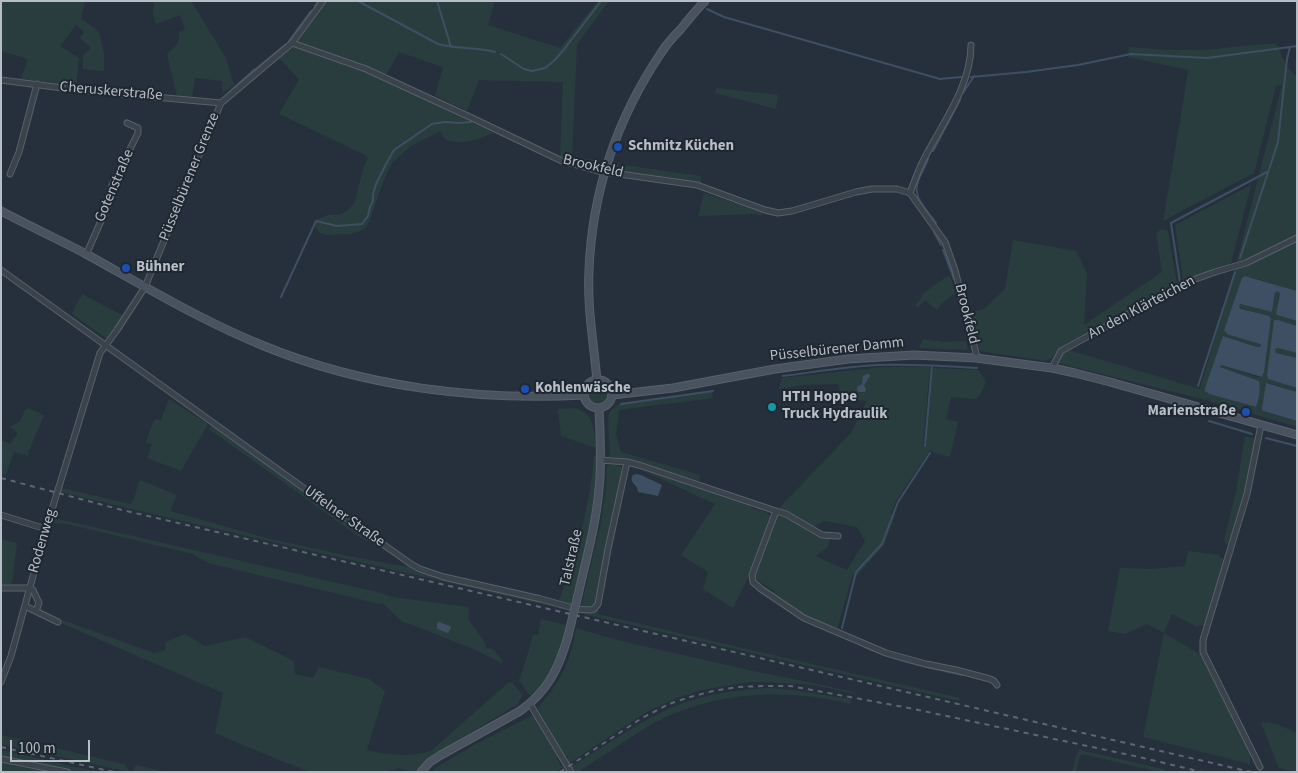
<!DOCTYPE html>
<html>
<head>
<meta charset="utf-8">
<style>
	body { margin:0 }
	#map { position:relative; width:1298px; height:773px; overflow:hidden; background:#26303c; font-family:"Source Sans 3",sans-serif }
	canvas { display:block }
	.frame { position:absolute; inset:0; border:2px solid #b6bdc7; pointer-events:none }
	.scale { position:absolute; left:10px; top:740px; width:80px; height:22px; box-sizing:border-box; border:2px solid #b6bdc7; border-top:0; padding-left:6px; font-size:15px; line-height:18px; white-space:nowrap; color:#b6bdc7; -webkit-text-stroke:4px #1f2731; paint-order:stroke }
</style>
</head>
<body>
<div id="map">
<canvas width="1298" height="773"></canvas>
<div class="frame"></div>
<div class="scale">100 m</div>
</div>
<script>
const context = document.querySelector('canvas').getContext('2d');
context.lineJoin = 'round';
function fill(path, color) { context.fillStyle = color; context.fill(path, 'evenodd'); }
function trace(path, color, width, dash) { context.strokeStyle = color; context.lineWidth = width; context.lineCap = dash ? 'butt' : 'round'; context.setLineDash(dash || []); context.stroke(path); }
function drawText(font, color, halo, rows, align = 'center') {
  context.font = font + ' "Source Sans 3",sans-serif'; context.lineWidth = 4; context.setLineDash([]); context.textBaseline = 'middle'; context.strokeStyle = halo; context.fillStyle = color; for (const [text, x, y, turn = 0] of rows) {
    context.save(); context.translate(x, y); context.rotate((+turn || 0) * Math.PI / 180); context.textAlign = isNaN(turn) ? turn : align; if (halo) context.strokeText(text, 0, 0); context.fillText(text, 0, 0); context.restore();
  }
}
const green = new Path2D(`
	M1 1H85L81 18 99 32 104 54V71L83 69V56L91 48 80 38 84 32 76 25 60 46 79 58 76 86 21 79 28 59 1 51Z
	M154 1H191L226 58 234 85 223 93 222 81 195 78 192 97 177 96 167 55C174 46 180 46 179 32L185 29 180 15 156 24 153 13Z
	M326 1H495L488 25 560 48 598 1H609L577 44 572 157 597 160 596 168 572 162 560 156 563 82 479 80 467 111 435 96 443 67 399 52 386 75 367 66 296 42Z
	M1276 43C1281 53 1287 71 1297 76V291L1251 277 1242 278 1224 330 1260 344 1261 345 1260 347H1257L1224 336 1205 388 1207 393 1253 407H1256C1259 400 1261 388 1259 381L1220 367 1221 365 1257 377H1262L1263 375 1271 319 1238 307 1241 303 1272 312 1275 293 1278 291 1279 292 1280 294 1276 314 1277 315 1297 321V326L1278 320 1268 379 1297 388V392L1268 383 1264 412 1297 421V427L1202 399 1058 363 1062 354 1069 350 1200 389 1236 265 1282 85 1276 86 1254 173 1163 221 1184 97 1188 70 1128 57 1129 47 1167 50H1203Z
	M295 46 366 71 494 133C474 140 467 145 446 140L440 131 411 146 391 164 381 188 372 214 366 228 361 231 351 234 326 235 320 233 315 226 317 219 328 215H339L346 212 354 204 364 166 368 159 365 155 279 114 299 79 279 58Z
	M716 88 778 95 776 109 715 93Z
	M616 164 701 176V184L615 170Z
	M1251 185 1230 267 1215 270 1183 281 1175 225Z
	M704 193 763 212 761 215 752 214 698 216Z
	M1162 229 1168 231 1177 284 1057 351 1053 357 1046 361 980 351 970 313 984 309 1005 289 1013 240 1076 251 1087 273 1084 325 1162 272 1156 233Z
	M950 276 956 293 941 304 937 310 925 300 918 308 915 305 922 297 921 295 946 277Z
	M82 294 124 316 107 339 72 314Z
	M923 339 944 342 966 341 968 350 919 348Z
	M1278 348 1297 353V358L1276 353 1275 349Z
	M883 367H930L923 445 924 448 926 446 933 368 978 370 986 381 983 390 976 399 951 397 946 419 958 422 950 457 934 453 930 450 896 501 891 513 895 515 884 545 857 576 853 574 837 629 803 616 773 594 775 591 758 581 754 575 777 515 784 516 831 537 827 548 815 556 847 570 865 541 857 527 825 521 814 527 779 508 851 433 867 401 842 399 838 384 803 385 779 389 782 378Z
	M588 395a10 10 0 1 1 20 0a10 10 0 1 1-20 0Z
	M712 391 713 398 619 410 616 434 621 452 700 475 699 481 629 460 610 457 608 417 611 410 620 403Z
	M169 399 208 424 181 471 147 458 152 444 146 442 153 422 156 419 161 420Z
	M28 408 44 415 28 453 29 454 28 456 14 452 6 475 1 474V440L10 444 18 433 10 427 20 421 25 410H27Z
	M574 408C595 413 594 430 596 448L561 436 558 409Z
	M212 423 416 568 586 612 599 606 598 614 721 643 960 698 959 701 187 522 60 492 62 488 130 504 132 503 140 480 177 495 170 511 270 539 348 556 407 567V566L383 549 358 536 209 429Z
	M1245 436 1256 439 1244 494 1229 544 1226 545 1224 540 1236 492Z
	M594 456H597C599 507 584 555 571 604L559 600C577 553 590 506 594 456Z
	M613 464 621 467 623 472 596 602C592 607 588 608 581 607L601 522 606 488 607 466Z
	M635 467 752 507 751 508 768 513 771 517 746 582 733 608 703 589 708 572 681 555 715 504Z
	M54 518 381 593 392 597 469 607 468 619 485 643 486 648 493 649 503 661 502 663 473 649 413 625 403 622 382 603 380 604 208 563 193 554 67 524 53 523Z
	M1 539 17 543 12 584 1 585Z
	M1188 551 1219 555V557L1225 559 1205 627 1199 625 1198 627 1172 614 1164 633 1203 656 1250 750H1247L1250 755V764L1143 737 1164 633 1147 624 1125 634 1108 631 1120 568 1152 569 1185 566Z
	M541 619 566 625C559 655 556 669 534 695H529L519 680 525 663 533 635H538Z
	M62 620 154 653 165 650 166 642 185 634 205 646 245 637 294 661 295 674 313 678 319 667 369 679 385 691 367 750C386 755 414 758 432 750L508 683 512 682 522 695 518 704 429 758 416 771 411 772 399 768 383 772H311L284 762 215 733 223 693 61 623Z
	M576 628 617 640 757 672 784 677 849 691 861 695 814 685 768 682H749L702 690 677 698 648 711 568 764V756L565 757 539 711V707C553 690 565 673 571 651 574 643 574 636 576 628Z
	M772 688 800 691 850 699 851 704C786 688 716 691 656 722 647 726 638 733 630 738 613 749 595 761 578 772H576L575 769 571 767C610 743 649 714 692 700 719 692 745 689 772 688Z
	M533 715 556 753 560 765 564 767 556 772H432L437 767 472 746Z
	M1268 722 1279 725 1297 733V772L1279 768 1261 723Z
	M1 735 123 764 126 765 129 772 1 744Z
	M1 750 99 772H75L1 756Z
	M1080 750 1163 769 1167 771 1166 772H1159L1083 754 1080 756 1076 772H1072L1077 753Z
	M1 763 51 772H1Z
	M138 765 164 772H133L135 766Z`);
const water = new Path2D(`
	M1245 276 1297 291V321L1277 315 1276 313 1280 294 1278 291 1275 293 1272 312 1241 304H1240L1239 307 1241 309 1269 316 1271 319 1264 372 1262 377 1221 365 1220 367 1259 381C1261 388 1259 400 1256 407L1209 394 1205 391V388L1223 336 1257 347H1260L1261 345 1260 344 1227 334 1224 330 1242 278Z
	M1274 320H1278L1297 326V353L1278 348 1275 349 1276 353 1297 358V388L1268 379 1267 375Z
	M867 374H869L870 376 864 385 866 389 865 392H859L857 390V387L862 384 863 376Z
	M1266 383 1297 392V421L1263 411 1262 408Z
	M637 474 641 475 662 485 658 496 638 492C638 483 628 484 633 475Z
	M439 622 450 626 451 628 448 633 437 629V623Z`);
const stream = new Path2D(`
	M358 1 438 44C457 49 476 47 495 52
	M437 1 451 47
	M315 6 318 1
	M707 9 724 17 940 79 961 77
	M289 41 311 11
	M501 54 524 69 532 71 545 68 555 60 565 48 601 1
	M257 68 285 45
	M971 77 1026 72 1078 65 1131 54 1207 58 1290 47
	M963 93 974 76
	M226 95 255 69
	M933 151 960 100
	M928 159C925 168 919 176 917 185 914 199 929 213 936 223
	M934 232 941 245
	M943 250 954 279
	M1240 258 1278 142 1287 59 1290 47 1297 46
	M1180 282 1171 223 1267 172
	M957 290 961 305
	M281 297 316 221 337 226 362 224 368 216 370 207 373 201V194L376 184 386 164 394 150 432 124 445 122 459 123 471 122
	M783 376C815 372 848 366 880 365 912 364 945 366 977 368
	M1198 386 1235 272
	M621 404 713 391
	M1209 421 1252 434
	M1266 438 1297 446
	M925 446 932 366
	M842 628 856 572 882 544 898 502 930 453
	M865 647C896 661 929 668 963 675`);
const street = new Path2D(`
	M292 43 366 69 472 118 562 161 598 171 697 185 765 210 778 213 792 211 856 192 872 189H897L910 193 945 242 955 270 976 353V358
	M1 80 78 90 221 103
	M10 174 19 152 37 84
	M910 193C914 182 918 171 923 161 941 125 971 87 971 45
	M86 255 108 205 112 185 138 133V128L127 123
	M1 270 319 499 411 564 420 569 444 577 541 599 577 609 590 610 594 609 598 604 608 549 627 462
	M1052 368 1061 351 1187 282 1215 272 1246 263 1297 238
	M600 460 627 462 642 466 776 511 752 575 753 582 761 589 804 618 818 624 886 653 926 664 956 670 990 679 994 681 997 685
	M776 511 786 514 822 535 838 536
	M1 515 46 529
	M1 588H29L33 590 39 603 36 611
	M25 606 58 622
	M1 682 11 656 46 529 100 353 117 330 145 287 194 167 221 103 292 43 323 1
	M530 704 571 772
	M1 759 67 772
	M1260 767 1203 652V640L1247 494 1261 425`);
const secondary = new Path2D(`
	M1 211C29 226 58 239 86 254 144 286 202 321 264 346 364 387 477 401 584 395
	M584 394a14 14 0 1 1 28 0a14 14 0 1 1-28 0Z
	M597 381C594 344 587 308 589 271 592 191 616 120 661 53 666 45 673 37 680 30 688 20 696 10 705 1
	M612 395 673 388 775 369 848 359 914 355 976 358 1052 368 1075 373 1110 382 1297 435
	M578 595C586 560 596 525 599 489 602 463 600 435 599 408
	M421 772 430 762 441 755 520 711C548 691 559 668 568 636`);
const rail = new Path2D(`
	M1 478 122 510 1251 772
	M1 747 114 772
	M560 772 642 718 669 704 690 697 713 691 738 687 764 686H790L812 690 909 708 1139 757 1202 772`);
const secondaryBridge = new Path2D(`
	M568 636 578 595`);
const markers = [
	[618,147,5,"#1a4fb4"],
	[126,268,5,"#1a4fb4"],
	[525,389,5,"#1a4fb4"],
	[772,407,5,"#0f9aa8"],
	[1246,412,5,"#1a4fb4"]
];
const streetNames = [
	["Cheruskerstraße",111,92,5],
	["Brookfeld",593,167,13],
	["Püsselbürener Grenze",190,177,-68],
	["Gotenstraße",115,186,-67],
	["An den Klärteichen",1142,308,-28],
	["Brookfeld",966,314,76],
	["Püsselbürener Damm",837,350,-6],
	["Uffelner Straße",344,517,35],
	["Rodenweg",43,541,-74],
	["Talstraße",572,558,-77]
];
const poiNames = [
	["Schmitz Küchen",628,147],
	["Bühner",136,268],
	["Kohlenwäsche",535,389],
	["HTH Hoppe",782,398],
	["Truck Hydraulik",782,415],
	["Marienstraße",1236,412,"right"]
];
fill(green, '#293d3e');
fill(water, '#3e4f63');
trace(stream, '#3e4f63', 2);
trace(street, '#58606a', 7);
trace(secondary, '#58606a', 9);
trace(street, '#3a424c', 5);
trace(secondary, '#49525f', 7);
trace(rail, '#5d6773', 2, [5, 5]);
trace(secondaryBridge, '#58606a', 9, []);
trace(secondaryBridge, '#49525f', 7);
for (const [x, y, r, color] of markers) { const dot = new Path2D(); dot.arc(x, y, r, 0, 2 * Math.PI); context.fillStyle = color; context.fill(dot); trace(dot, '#1f2731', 2); }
drawText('15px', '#b6bdc7', '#1f2731', streetNames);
drawText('bold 15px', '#b6bdc7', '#1f2731', poiNames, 'left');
</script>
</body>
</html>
